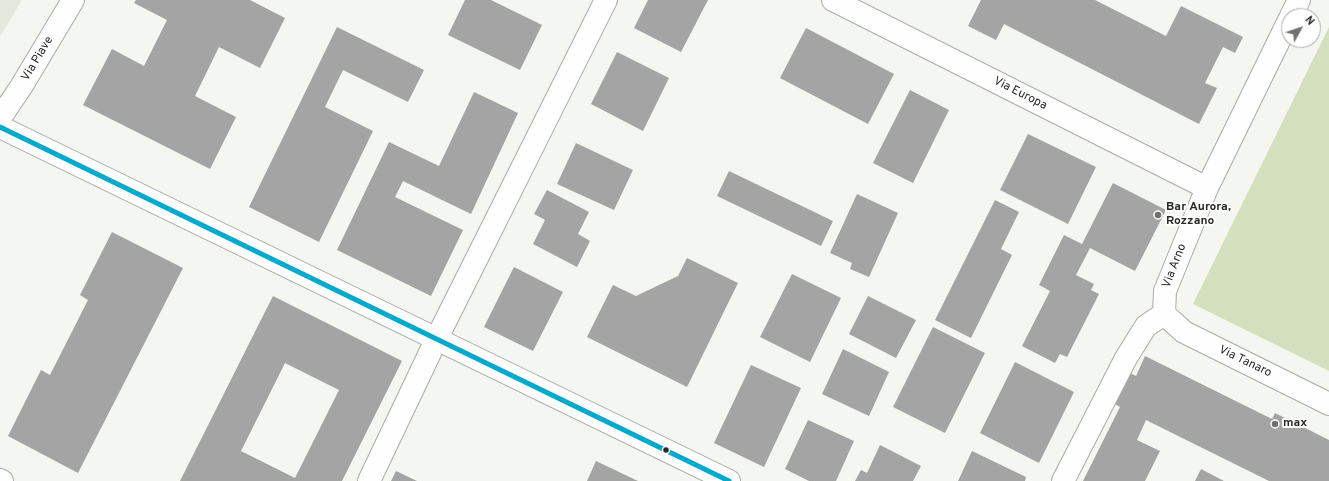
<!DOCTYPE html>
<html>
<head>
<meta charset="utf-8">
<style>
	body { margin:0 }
	#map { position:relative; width:1329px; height:481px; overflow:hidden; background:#f4f6f1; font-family:Overpass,sans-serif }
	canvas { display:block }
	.north { position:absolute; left:1281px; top:8px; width:40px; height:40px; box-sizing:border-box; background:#fff; border:1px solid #a9a9a8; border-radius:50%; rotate:50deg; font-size:11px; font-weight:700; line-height:16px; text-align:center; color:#282926 }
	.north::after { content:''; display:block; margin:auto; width:14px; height:18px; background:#6f716d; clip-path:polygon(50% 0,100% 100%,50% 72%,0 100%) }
</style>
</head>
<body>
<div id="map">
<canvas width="1329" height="481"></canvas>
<div class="north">N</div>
</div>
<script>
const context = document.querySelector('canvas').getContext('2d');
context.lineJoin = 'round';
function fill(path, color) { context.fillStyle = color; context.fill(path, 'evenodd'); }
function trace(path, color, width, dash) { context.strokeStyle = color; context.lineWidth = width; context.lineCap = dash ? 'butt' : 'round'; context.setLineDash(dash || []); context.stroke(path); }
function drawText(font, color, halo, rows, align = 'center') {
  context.font = font + ' Overpass,sans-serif'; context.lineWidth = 4; context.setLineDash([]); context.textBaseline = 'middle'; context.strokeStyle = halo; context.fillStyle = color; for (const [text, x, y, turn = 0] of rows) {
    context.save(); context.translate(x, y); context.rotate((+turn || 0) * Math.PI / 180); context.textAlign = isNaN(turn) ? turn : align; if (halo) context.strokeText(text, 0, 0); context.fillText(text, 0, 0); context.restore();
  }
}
const built = new Path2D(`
	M0 0H22L0 37Z`);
const green = new Path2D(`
	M1329 27V371L1193 304Z`);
const building = new Path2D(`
	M136 0H250L285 18 260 68 219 47 195 96 236 117 210 169 83 105 112 49 144 66 167 20 134 3Z
	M465 0H491L542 25 520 70 448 35Z
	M648 0H708L681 52 634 28Z
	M981 0H1095L1166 36 1181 6 1243 37 1235 53 1223 47 1205 83 1217 88 1199 124 1004 24 996 40 968 26Z
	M337 27 424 70 408 102 343 70 325 107 373 131 319 242 249 207Z
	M806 28 894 74 868 124 780 78Z
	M617 52 669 78 643 131 591 104Z
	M910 90 949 110 913 183 873 163Z
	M474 92 518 113 471 214 403 181 395 197 463 230 431 296 337 250 389 142 439 166Z
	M1028 134 1096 167 1068 224 1000 190Z
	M576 143 633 170 614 210 557 184Z
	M729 171 833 221 821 246 717 196Z
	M1113 183 1166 210 1135 271 1090 248 1076 275 1094 284 1091 290 1099 294 1067 357 1060 354 1055 363 1022 346 1050 291 1039 285 1064 235 1082 244Z
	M547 190 589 212 578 234 590 241 577 267 533 244 545 220 534 214Z
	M857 194 898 213 869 277 850 269 852 263 830 253Z
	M995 200 1019 212 1001 249 1012 255 971 338 935 320Z
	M112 232 183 268 78 473 8 436 41 370 50 375 88 300 80 295Z
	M687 258 738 283 687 387 587 337 613 285 636 296 678 276Z
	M514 267 563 292 533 351 484 327Z
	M792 274 841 298 810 362 760 337Z
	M273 296 402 361 342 481H180ZM285 363 339 390 295 478 241 451Z
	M868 296 916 320 896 358 849 334Z
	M933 327 985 353 945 433 893 407Z
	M843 349 889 372 869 416 822 394Z
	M1145 356 1272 419 1275 413 1329 440V481H1269L1146 420 1137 440 1160 451 1145 481H1083L1120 407 1115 404 1130 373 1136 376Z
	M1015 362 1074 392 1039 463 980 433Z
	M751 365 801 388 764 467 714 443Z
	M808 420 854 441 836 481H809L785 469Z
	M880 445 921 466 913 481H855L861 470 867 473Z
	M972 451 1026 477 1025 481H958Z
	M596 461 638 481H587Z
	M1201 469 1224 481H1195Z
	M396 471 417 481H391Z`);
const street = new Path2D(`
	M833 0 1207 188
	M1291 16 1299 0
	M0 118 21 87 73 0
	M0 127 729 481
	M1164 314 1165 291 1207 188 1289 20
	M1164 314 1184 332 1329 404
	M0 480 2 481
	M369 481 437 338 606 0
	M1063 481 1126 358 1146 326 1164 314`);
const bus1 = new Path2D(`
	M0 127 729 481`);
const markers = [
	[1158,215,4,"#6f716d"],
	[1275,424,4,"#6f716d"],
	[666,450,3.5,"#282926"]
];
const streetNames = [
	["Via Piave",38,59,-59],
	["Via Europa",1020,94,27],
	["Via Arno",1175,266,-69],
	["Via Tanaro",1245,362,26]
];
const poiNames = [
	["Bar Aurora,",1166,208],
	["Rozzano",1166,222],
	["max",1283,424]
];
fill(built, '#e5e8dd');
fill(green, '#d4dfbd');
fill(building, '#a3a4a3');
trace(street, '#aaaba7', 24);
trace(street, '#fdfefd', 22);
trace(bus1, '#00a9ce', 5);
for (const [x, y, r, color] of markers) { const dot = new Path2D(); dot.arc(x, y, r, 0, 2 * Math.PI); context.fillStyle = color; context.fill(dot); trace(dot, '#fff', 1.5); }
drawText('12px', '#282926', '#fff', streetNames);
drawText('bold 12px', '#282926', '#fff', poiNames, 'left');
</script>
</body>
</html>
